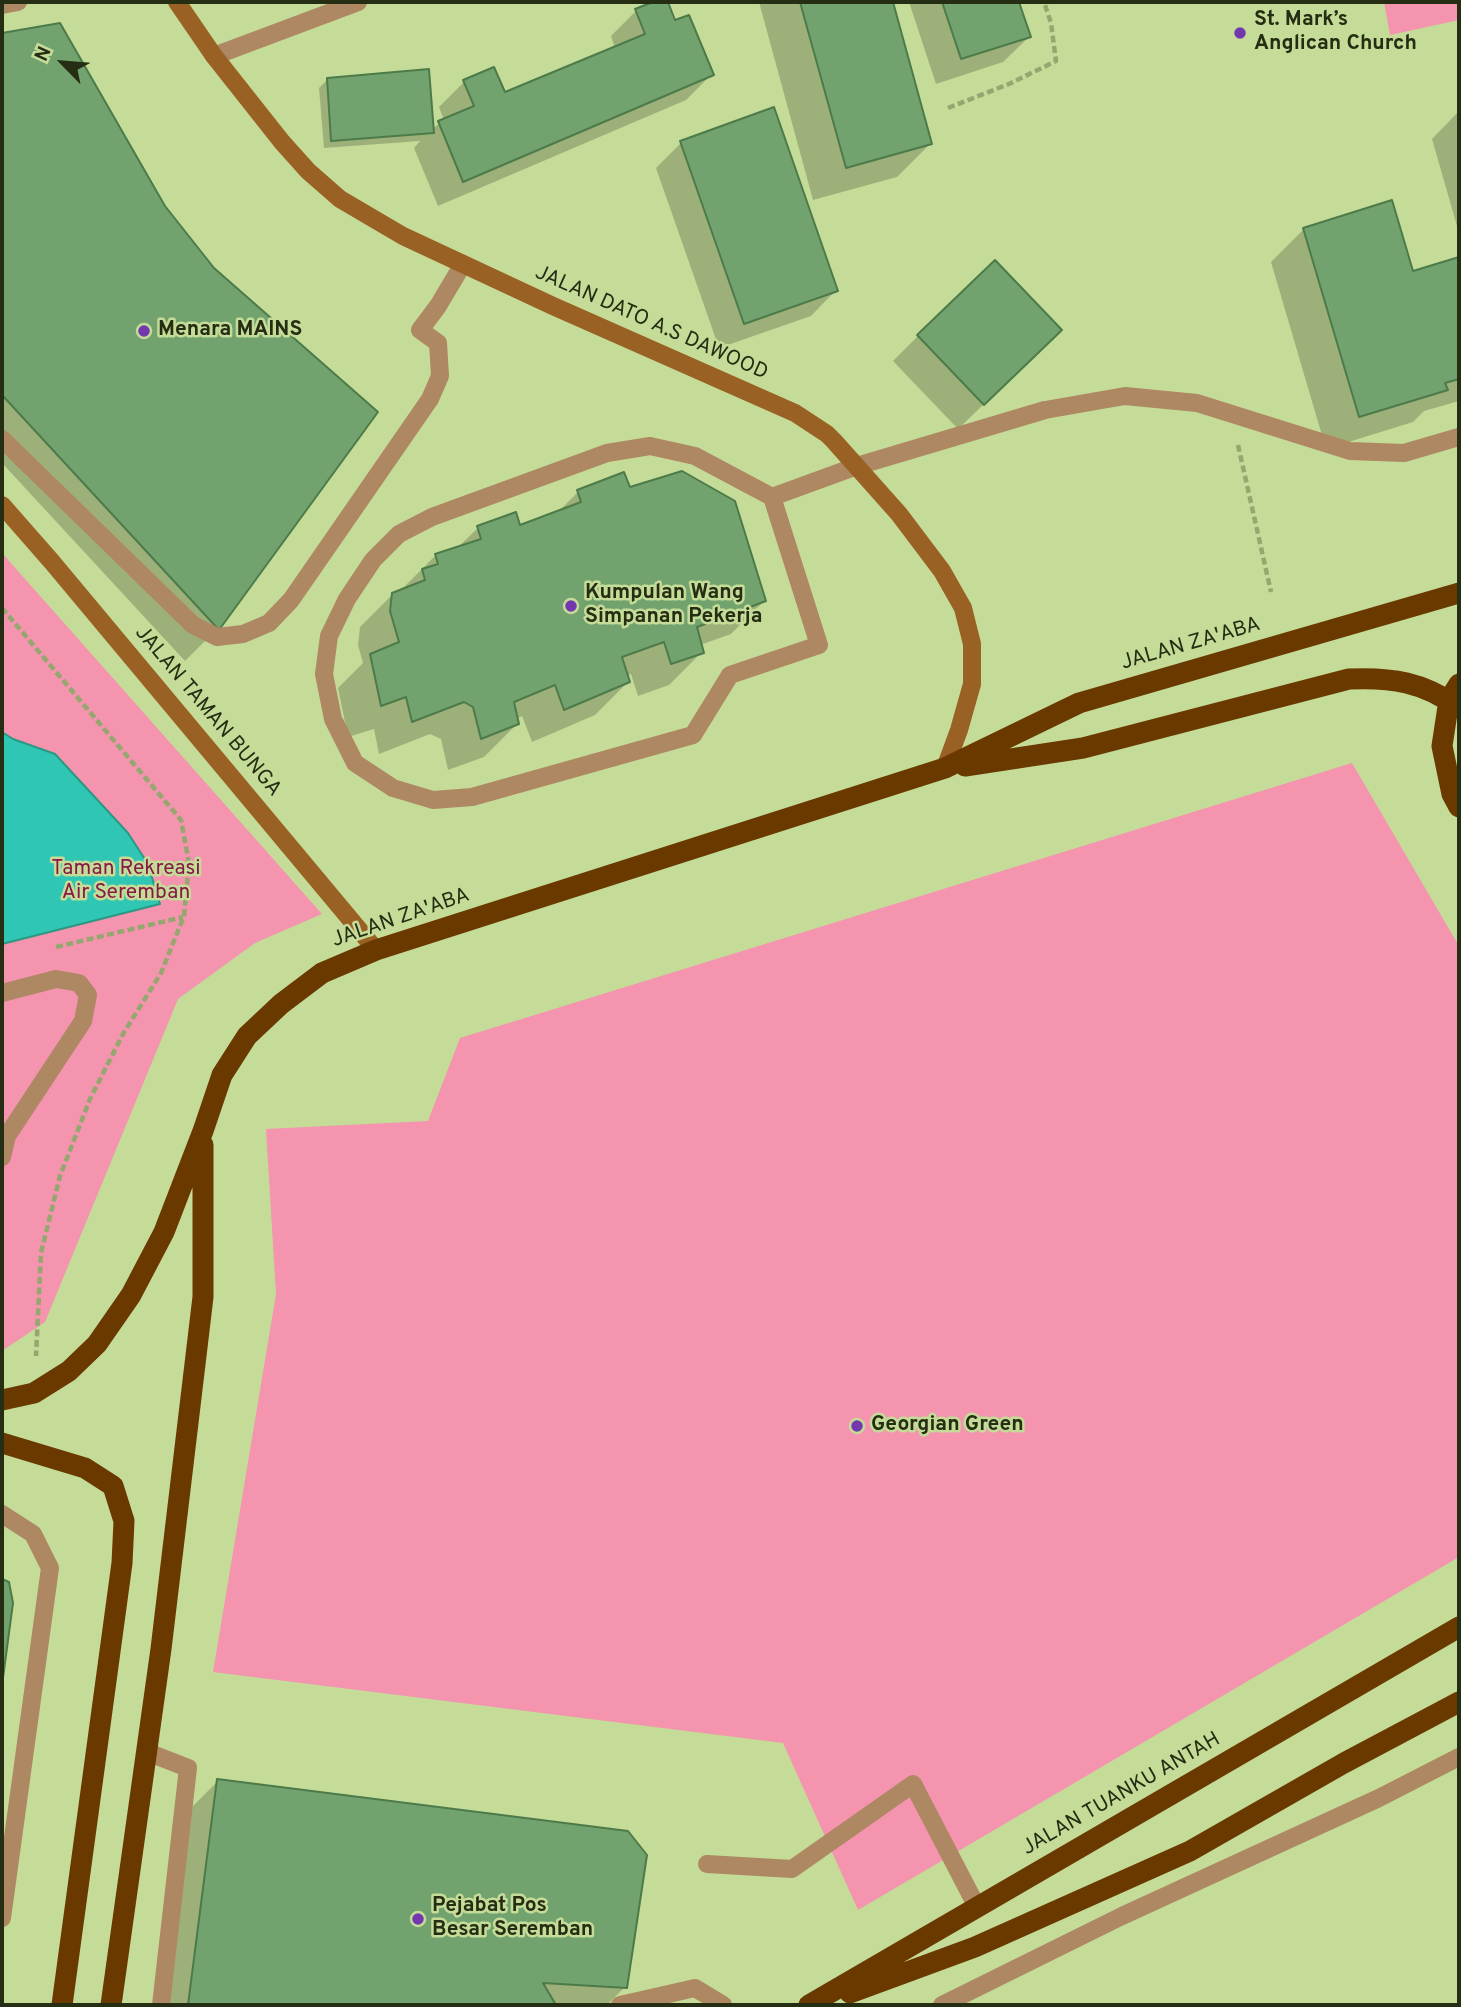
<!DOCTYPE html>
<html>
<head>
<meta charset="utf-8">
<style>
	body { margin:0 }
	#map { position:relative; width:1461px; height:2007px; overflow:hidden; background:#c5dc98; font-family:Overpass,sans-serif }
	canvas { display:block }
	.frame { position:absolute; inset:0; border:4px solid #252d12; pointer-events:none }
	.north { position:absolute; left:28px; top:28px; width:70px; height:70px; -webkit-text-stroke:5px #c5dc98; paint-order:stroke; rotate:295deg; font-size:19px; font-weight:700; line-height:28px; text-align:center; color:#252d12 }
	.north::after { content:''; display:block; margin:auto; width:24px; height:32px; background:#252d12; clip-path:polygon(50% 0,100% 100%,50% 72%,0 100%) }
</style>
</head>
<body>
<div id="map">
<canvas width="1461" height="2007"></canvas>
<div class="frame"></div>
<div class="north">N</div>
</div>
<script>
const context = document.querySelector('canvas').getContext('2d');
context.lineJoin = 'round';
function fill(path, color) { context.fillStyle = color; context.fill(path, 'evenodd'); }
function trace(path, color, width, dash) { context.strokeStyle = color; context.lineWidth = width; context.lineCap = dash ? 'butt' : 'round'; context.setLineDash(dash || []); context.stroke(path); }
function drawText(font, color, halo, rows, align = 'center') {
  context.font = font + ' Overpass,sans-serif'; context.lineWidth = 5; context.setLineDash([]); context.textBaseline = 'middle'; context.strokeStyle = halo; context.fillStyle = color; for (const [text, x, y, turn = 0] of rows) {
    context.save(); context.translate(x, y); context.rotate((+turn || 0) * Math.PI / 180); context.textAlign = isNaN(turn) ? turn : align; if (halo) context.strokeText(text, 0, 0); context.fillText(text, 0, 0); context.restore();
  }
}
const green = new Path2D(`
	M1384 2H1459V20L1390 35Z
	M2 553 322 914 255 943 178 999 45 1322 2 1351Z
	M1352 763 1459 946V1557L858 1910 783 1743 213 1672 276 1294 266 1129 428 1121 460 1038Z`);
const water = new Path2D(`
	M2 732 13 739 55 754 128 833 148 864 160 904 2 944Z`);
const shadow = new Path2D(`
	M657 2H666L674 23 711 75 686 100 438 206 414 148 420 141 324 148 319 88 327 80 432 129 444 120 439 107 464 82 504 95 615 48 611 36 636 11Z
	M759 2H891L930 144 897 177 813 200Z
	M909 2H1017L1029 37 1003 62 936 84Z
	M59 24 217 629 185 661 2 463V35Z
	M1459 111V233L1432 139Z
	M681 143 836 290 811 316 719 348 656 168Z
	M1304 229 1412 273 1459 259V401L1424 411 1413 422 1326 449 1271 262Z
	M918 336 1035 355 958 429 893 361Z
	M629 490 764 601 731 634 700 645 702 652 669 685 638 696 631 674 626 676 628 682 595 715 532 742 522 716 516 719 517 724 484 757 448 770 441 739 430 734 379 754 374 729 348 737 338 688 363 663 358 645 360 627 393 594 403 590V588L436 555 457 548 478 528 519 527 558 512 578 492Z
	M218 1781 625 1987 607 2005H160L185 1814Z`);
const building = new Path2D(`
	M653 2H668L675 20 689 15 714 75 463 182 438 121 474 106 463 80 494 67 505 92 645 34 635 9Z
	M800 2H893L932 144 846 168Z
	M942 2H1019L1031 37 961 59Z
	M60 23 165 206 214 268 378 412 219 630 2 395V33Z
	M429 69 434 133 331 141 327 78Z
	M774 107 838 291 744 324 680 141Z
	M1392 200 1413 271 1459 257V379L1445 383 1448 390 1359 417 1303 228Z
	M995 260 1062 330 984 405 917 335Z
	M682 471 735 501 766 601 697 627 704 653 671 664 664 642 622 657 630 682 564 710 555 685 514 702 519 724 481 739 473 707 464 702 412 722 406 697 381 706 370 654 399 642 390 611 392 593 425 580 422 569 438 564 435 554 481 539 477 526 516 512 520 525 581 502 577 490 624 472 630 487Z
	M2 1579 9 1582 13 1603 2 1685Z
	M217 1779 628 1831 647 1855 627 1988 543 1983 556 2005H188Z`);
const path = new Path2D(`
	M948 108 1009 84 1056 61 1051 23 1044 2
	M1238 445 1271 592
	M2 608 181 820 189 863 184 916 161 973 123 1034 90 1099 60 1176 41 1253 36 1356
	M56 947 183 917`);
const lane = new Path2D(`
	M2 5 18 2
	M2 439 193 625 217 637 243 634 269 623 291 600 430 399 440 376 438 343 420 330 438 306 463 264
	M772 497 819 645 730 675 693 735 472 797 433 800 393 788 355 763 333 719 324 674 329 636 347 599 373 560 399 534 432 517 607 453 650 446 695 456 772 497 857 466 1045 410 1125 396 1197 403 1350 451 1404 453 1459 437
	M2 993 56 979 79 983 88 995 83 1021 7 1136 2 1157
	M2 1514 33 1534 50 1568 2 1918
	M147 1752 188 1768 161 2005
	M707 1864 792 1869 913 1784 977 1907
	M620 2005 695 1988 723 2005
	M942 2005 1122 1916 1379 1798 1459 1757`);
const street = new Path2D(`
	M214 56 358 2`);
const secondary = new Path2D(`
	M177 2 214 56 282 142 308 171 340 199 403 236 553 306 795 413 827 434 834 441 899 514 942 571 963 608 972 644V684L959 730 945 768
	M2 505 52 562 376 950`);
const highway = new Path2D(`
	M1459 684 1449 700 1442 746 1452 794 1459 807
	M965 766 1083 748 1349 679C1391 677 1424 682 1459 708
	M2 1400 34 1393 69 1371 97 1344 131 1295 164 1232 203 1131 222 1075 247 1036 281 1004 322 973 376 950 945 768 1079 703 1459 593
	M2 1443 85 1468 113 1486 124 1521 122 1563 62 2005
	M850 1993 975 1947 1190 1851 1344 1763 1459 1702
	M111 2005 161 1649 203 1297V1145
	M809 2005 1459 1627`);
const markers = [
	[1240,33,7,"#7338ae"],
	[144,331,7,"#7338ae"],
	[571,606,7,"#7338ae"],
	[857,1426,7,"#7338ae"],
	[418,1919,7,"#7338ae"]
];
const poiNames = [
	["St. Mark’s",1254,21],
	["Anglican Church",1254,45],
	["Menara MAINS",158,331],
	["Kumpulan Wang",585,594],
	["Simpanan Pekerja",585,618],
	["Georgian Green",871,1426],
	["Pejabat Pos",432,1907],
	["Besar Seremban",432,1931]
];
const streetNames = [
	["JALAN DATO A.S DAWOOD",651,324,24],
	["JALAN ZA'ABA",1191,645,-16],
	["JALAN TAMAN BUNGA",207,712,50],
	["JALAN ZA'ABA",401,919,-19],
	["JALAN TUANKU ANTAH",1122,1795,-30]
];
const parkNames = [
	["Taman Rekreasi",126,870],
	["Air Seremban",126,894]
];
fill(green, '#f494ae');
fill(water, '#2fc6b4');
trace(water, '#2c9883', 2);
fill(shadow, '#0003');
fill(building, '#72a36f');
trace(building, '#4c7b49', 2);
trace(path, '#95a76f', 4.5, [7, 3.5]);
trace(lane, '#ae8763', 18);
trace(street, '#ae8763', 18);
trace(secondary, '#9a6125', 18);
trace(highway, '#693900', 21);
for (const [x, y, r, color] of markers) { const dot = new Path2D(); dot.arc(x, y, r, 0, 2 * Math.PI); context.fillStyle = color; context.fill(dot); trace(dot, '#c5dc98', 2.5); }
drawText('bold 21px', '#252d12', '#c5dc98', poiNames, 'left');
drawText('21px', '#252d12', '#c5dc98', streetNames);
drawText('21px', '#871944', '#c5dc98', parkNames);
</script>
</body>
</html>
